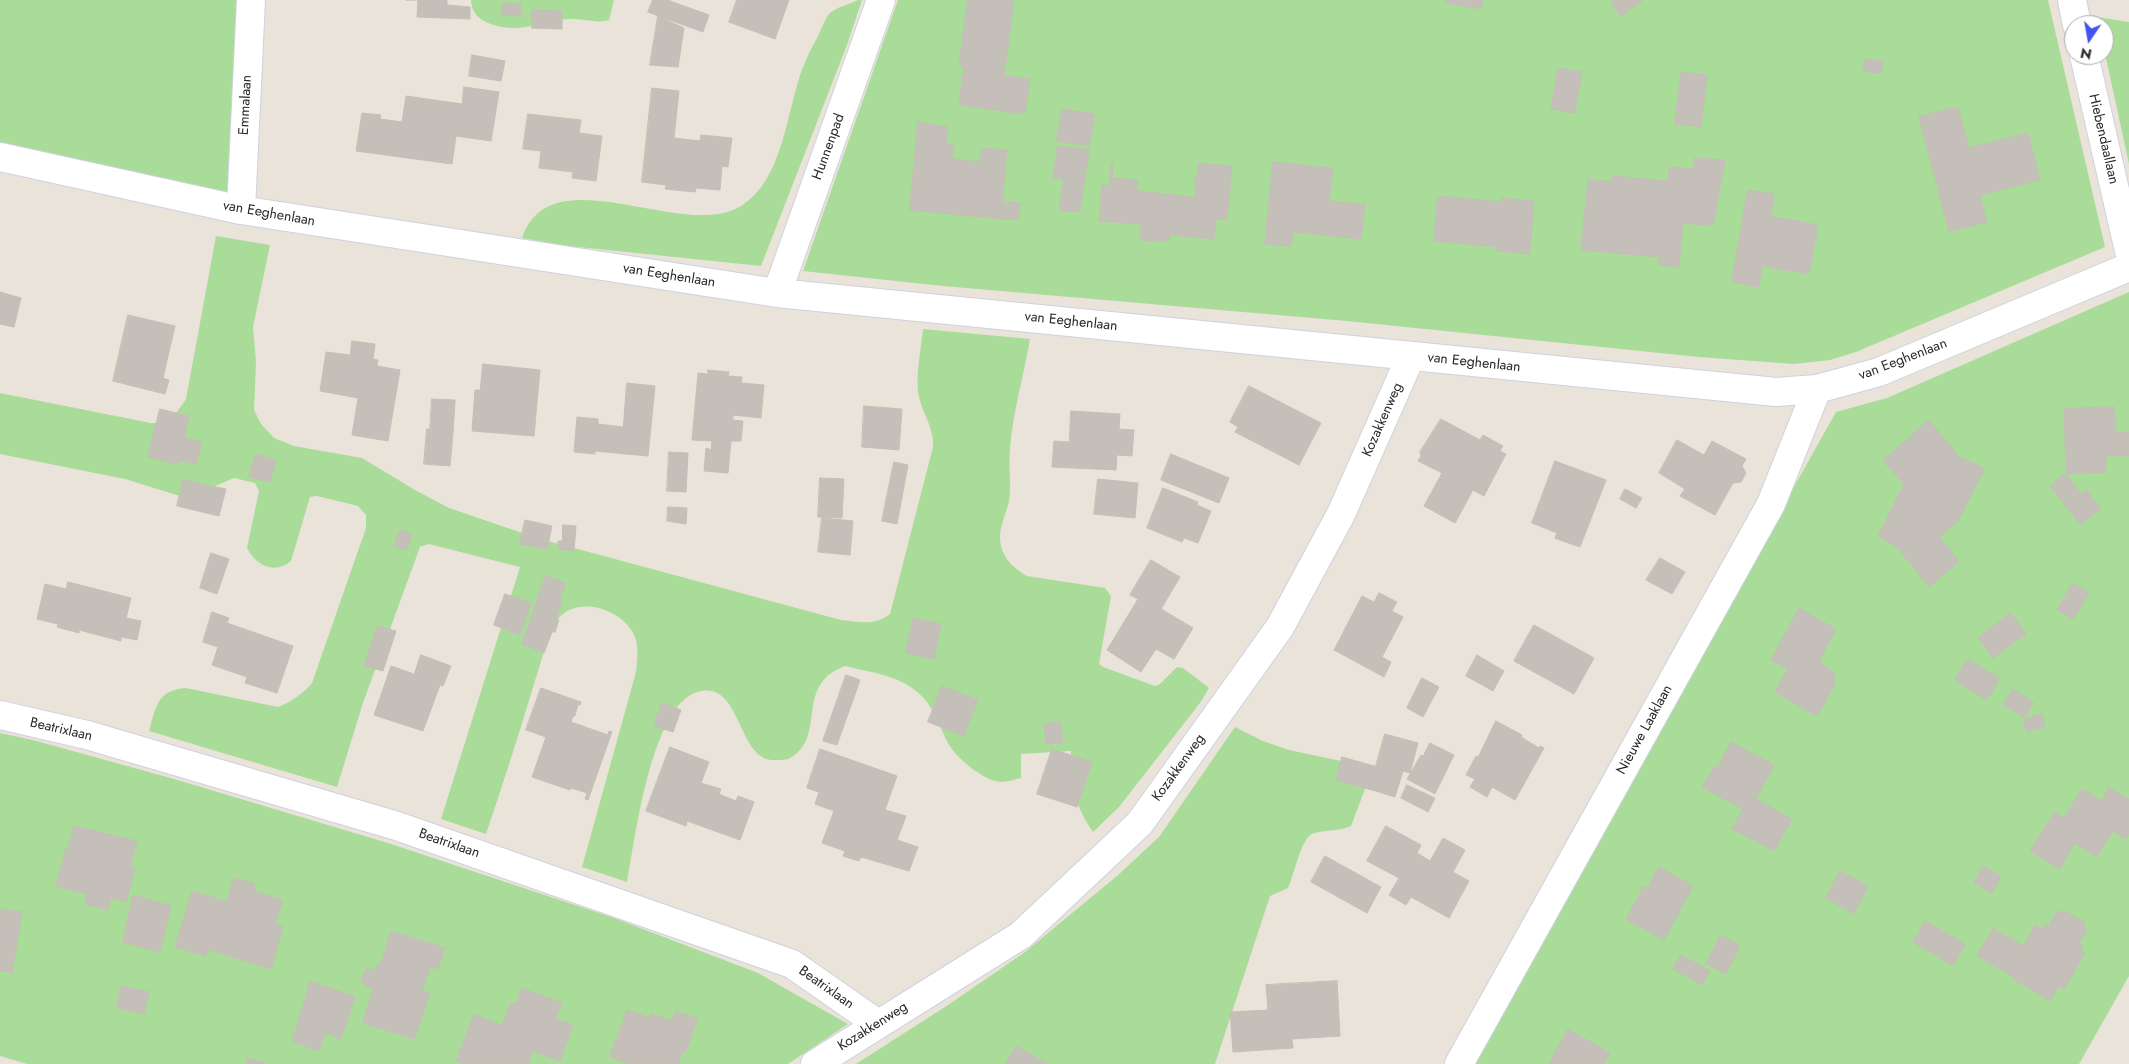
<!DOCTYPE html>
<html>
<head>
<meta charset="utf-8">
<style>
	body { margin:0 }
	#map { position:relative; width:2129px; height:1064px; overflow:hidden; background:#e9e3d9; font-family:Jost,sans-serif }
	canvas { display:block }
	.north { position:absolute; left:2064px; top:15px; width:50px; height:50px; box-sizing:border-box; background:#fff; border:1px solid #a9a9a9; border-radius:50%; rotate:192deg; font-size:14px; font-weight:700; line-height:20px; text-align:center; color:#272727 }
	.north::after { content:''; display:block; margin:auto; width:18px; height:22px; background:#4355ec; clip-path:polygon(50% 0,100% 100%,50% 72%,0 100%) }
</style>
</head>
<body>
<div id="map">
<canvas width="2129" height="1064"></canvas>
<div class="north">N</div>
</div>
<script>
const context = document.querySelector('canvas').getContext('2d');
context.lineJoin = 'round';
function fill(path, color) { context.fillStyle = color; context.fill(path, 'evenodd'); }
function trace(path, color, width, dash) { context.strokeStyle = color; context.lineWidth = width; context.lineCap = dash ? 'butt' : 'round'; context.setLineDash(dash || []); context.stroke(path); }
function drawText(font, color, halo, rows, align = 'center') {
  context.font = font + ' Jost,sans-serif'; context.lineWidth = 4; context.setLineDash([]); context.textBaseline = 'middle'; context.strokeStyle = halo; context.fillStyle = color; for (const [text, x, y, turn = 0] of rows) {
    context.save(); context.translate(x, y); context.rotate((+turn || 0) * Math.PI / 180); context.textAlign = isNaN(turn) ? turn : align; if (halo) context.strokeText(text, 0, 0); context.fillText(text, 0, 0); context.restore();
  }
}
const green = new Path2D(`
	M0 0H238L231 197 0 145Z
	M471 0H614L609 20C596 24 584 18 571 19 538 20 522 36 488 23 477 18 472 12 471 0Z
	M858 0H862L847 45 761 266 569 246 522 238C550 153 684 242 741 206 786 178 786 105 806 60 809 52 814 44 818 36 821 30 825 18 830 13 837 7 850 4 858 0Z
	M898 0H2048L2105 247 1856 352 1830 360 1794 364 1699 357 1347 321 943 286 803 271Z
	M2097 17 2129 22V164L2104 49V25H2099Z
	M216 236 270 245 253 327 256 362 254 410 261 424 274 438 294 446 362 458 415 490 449 508 537 538 841 620C860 622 874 626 890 614L933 447C935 428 920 410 918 391 916 372 921 349 923 329L1030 339C1024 375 1013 411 1010 448 1008 465 1012 483 1009 501 1006 515 997 531 1001 546 1004 560 1015 569 1027 576L1105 588 1111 596 1099 664 1103 667 1155 686 1160 684 1177 667 1183 668 1209 688 1200 703 1119 807 1093 832C1072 800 1073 789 1071 751L1021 754V778C1015 779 1008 782 1002 782 985 782 956 758 948 743 939 725 933 704 916 691 897 675 869 672 845 666 793 685 828 737 790 758 787 760 780 760 776 760 736 763 743 678 697 692 651 706 635 840 627 882L582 867 636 672C637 659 640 643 632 631 618 608 576 595 557 620 549 632 539 669 534 684 519 734 503 784 486 834L441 819 520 567 429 544 420 547 363 703 337 787 149 731C156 707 157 690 186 688L278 707C291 702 303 694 312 683L366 528V515L358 506 317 496 310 497 291 561C275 575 255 565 247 548L259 491 255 483 234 478 192 496H180L125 479 0 454V393L151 423C171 423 175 415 186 399Z
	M2129 292V976L2079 1064H1470L1836 412 1887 398Z
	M1235 727 1263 741 1289 750 1346 762 1365 779V789L1351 826C1339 832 1325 829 1312 834 1301 839 1294 875 1288 888L1270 896 1215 1064H856L948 1005 1025 952 1117 876 1159 837Z
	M0 733 33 740 174 779 388 843 614 918 758 973 848 1024 788 1064H27L0 1056Z`);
const building = new Path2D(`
	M406 0H447V5L470 7V19L417 17 418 0Z
	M653 0H670L664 18 648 12Z
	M737 0H789L775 39 729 22Z
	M968 0H1014L1004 75 1030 79 1025 114 959 105 964 66H959Z
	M1446 0H1483L1481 9 1446 3Z
	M1615 0H1642V1L1621 16 1611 3Z
	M670 1 709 15 703 32 664 18Z
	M502 3 521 4 520 16 502 15Z
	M532 10 562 11V29L532 28Z
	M658 16 684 28 678 67 650 65Z
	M472 55 505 61 501 81 469 76Z
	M1865 59 1883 61 1881 73 1863 71Z
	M1558 68 1582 72 1575 113 1551 109Z
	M1681 72 1707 75 1701 127 1675 124Z
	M464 87 499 92 491 141 456 136 452 164 356 151 362 113 381 115 380 119 402 122 406 96 462 104Z
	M652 88 679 91 674 138 700 141 701 135 732 138 728 167 722 166 720 190 696 188 695 192 665 189 666 185 642 182Z
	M1958 107 1969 148 2028 133 2040 180 1980 195 1987 222 1949 232 1919 117Z
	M1062 109 1095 114 1089 146 1057 141Z
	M528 114 581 120 579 133 602 136 596 181 572 178 573 172 539 168 541 151 523 149Z
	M918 122 948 127 946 145H954L953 159 979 162 982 148 1007 150 1001 219 910 210Z
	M1058 146 1089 150 1080 212 1059 210 1064 179 1053 178Z
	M1695 158 1725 160 1713 226 1683 223 1679 267 1659 265 1660 257 1581 250 1588 179 1612 182V176L1668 181 1669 167 1694 169Z
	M1273 162 1333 168 1329 201 1365 204 1361 239 1293 232 1291 246 1265 244Z
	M1198 163 1232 166 1227 220 1216 219 1214 239 1170 235 1169 242 1140 240 1141 224 1099 221 1102 185 1109 186 1111 165H1113L1112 178 1138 180 1137 191 1195 197 1196 182 1193 181 1194 177H1197Z
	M1748 190 1774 194 1771 216 1818 225 1809 274 1762 266 1759 287 1732 282Z
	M1438 196 1502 202V198L1534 201 1530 254 1497 251 1498 247 1434 241Z
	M1002 202 1020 203 1018 220 1001 219Z
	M0 292 21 298 14 327 0 324Z
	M128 315 175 326 163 378 169 380 165 394 113 381Z
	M352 341 375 344 373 359 378 360 377 366 400 370 388 441 352 435 358 398 320 391 326 352 350 355Z
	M483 364 540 370 534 436 472 431 475 390H480Z
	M708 370 729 372 728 376 742 377 741 383 764 385 761 418 733 415V420L743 421 741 441H731L728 473 704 471 706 448 711 450 712 441 692 440 698 373 708 374Z
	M627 383 655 386 648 456 595 451V454L574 452 577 417 598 419V424L623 427Z
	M1249 386 1321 423 1299 465 1235 432 1238 427 1230 422Z
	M432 399 455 400 453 432 430 430Z
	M864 406 902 409 899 450 862 447Z
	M2114 407 2116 433 2129 432V456H2106V472L2066 474 2064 409Z
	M160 409 189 416 178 464 148 457Z
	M1071 411 1120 414 1119 429 1134 430 1132 456 1117 455 1116 470 1052 467 1054 441 1069 442Z
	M1441 419 1480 440 1483 435 1503 446 1500 451 1506 454 1484 496 1473 490 1455 523 1424 506 1442 473 1418 461 1421 456 1420 452Z
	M1929 420 1959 457 1985 468 1958 521 1940 537 1959 562 1929 587 1898 548 1878 536 1904 484 1883 461Z
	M427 429 453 432 450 466 424 464Z
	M184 438 202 442 196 464 180 461Z
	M1677 440 1704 455 1712 441 1746 459 1742 466 1746 473 1741 482 1733 483 1715 515 1680 496 1685 489 1659 473Z
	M669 452 688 453 686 492 667 491Z
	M256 454 276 460 270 482 249 477Z
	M1171 454 1229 478 1219 503 1161 480Z
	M1555 461 1606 480 1580 547 1557 539 1555 538 1557 533 1532 523Z
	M894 462 908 465 897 524 882 521Z
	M2064 474V476H2068L2081 494 2066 506 2050 486Z
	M820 478 844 479 842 518 818 517Z
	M1098 479 1138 483 1135 518 1094 514Z
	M183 480 226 489 219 516 177 506Z
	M1163 488 1198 502 1197 505 1211 511 1198 543 1184 538 1182 542 1147 528Z
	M1625 489 1642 498 1636 508 1620 499Z
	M2086 490 2101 509 2080 525 2066 506Z
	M668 507 687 508 686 524 667 521Z
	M822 518 853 521 850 555 818 552Z
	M525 520 552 526 547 549 520 544Z
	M563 525 576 526 574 551 558 549V541H562Z
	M400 530 412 534 407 550 394 546Z
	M211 553 229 559 217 594 200 588Z
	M1660 558 1685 572 1672 594 1646 580Z
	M1151 560 1180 577 1161 609 1193 628 1174 659 1156 649 1141 672 1107 650 1138 599 1130 595Z
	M546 576 566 583 559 602 539 595Z
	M68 582 131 598 126 618 141 621 137 640 121 637V641L79 630V633L57 627 58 624 37 619 45 584 66 589Z
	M2073 583 2089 593 2073 619 2057 610Z
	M1379 593 1397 602 1392 611 1403 617 1382 657 1391 662 1384 677 1334 650 1362 596 1374 602Z
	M505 594 531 603 520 635 494 625Z
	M539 595 562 603 556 619 559 620 555 632H552L544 653 522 644Z
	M1799 608 1836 629 1819 661 1832 671 1835 679 1834 686 1817 716 1775 692 1788 669 1771 660Z
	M212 612 229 618 227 623 293 646 277 693 245 683 247 677 212 665 218 647 203 642Z
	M2011 613 2026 634 1993 658 1978 638Z
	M913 618 941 624 934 659 906 653Z
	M1534 625 1594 658 1574 694 1514 661Z
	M378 626 396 631 383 671 364 666Z
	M421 655 451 666 443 686 440 685 423 731 374 715 391 666 414 674Z
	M1477 655 1504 671 1493 691 1466 676Z
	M1967 659 2000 678 1987 700 1955 681Z
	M846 675 860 680 837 745 823 741Z
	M1422 678 1439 687 1423 717 1407 708Z
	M942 686 978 700 964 736 928 722Z
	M541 688 581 702 580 705 578 704 575 716H573L571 722 608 735 609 731 612 732 588 800 585 799 587 793 571 788 570 790 532 777 546 737 526 730Z
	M2013 689 2034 703 2024 718 2003 705Z
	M662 703 681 710 673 732 654 726Z
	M2042 714 2045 727 2027 732 2023 720Z
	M1496 721 1522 735 1521 737 1539 748 1540 746 1544 748 1515 800 1492 787 1487 797 1470 787 1475 779 1466 775 1476 756 1478 757Z
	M1061 722 1063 743 1046 744 1044 724Z
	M1385 734 1418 743 1410 773 1403 771 1395 797 1379 792 1385 769 1376 766Z
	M1731 742 1774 765 1756 799 1792 819 1774 851 1732 829 1743 809 1702 787 1714 766 1717 768Z
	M1430 743 1454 755 1435 794 1407 779 1421 755 1423 756Z
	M670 747 709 762 701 783 721 789 719 794 736 801 738 796 754 802 740 840 687 821 686 826 646 811Z
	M820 749 897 776 885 810 906 816 897 840 918 847 909 871 861 857 859 861 843 856 845 851 822 843 834 811 815 804 819 792 807 788Z
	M1052 749 1092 762 1077 807 1037 794Z
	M1342 757 1385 769 1379 792 1336 780Z
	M1407 785 1435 798 1428 812 1401 798Z
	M2109 787 2129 799V833L2126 839 2113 831 2097 857 2075 843 2060 869 2030 851 2054 812 2064 818 2082 789 2102 801Z
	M74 826 137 841 130 867 135 868 126 902 111 898 108 910 85 904 87 894 56 886 66 848H68Z
	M1386 826 1421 845 1417 853 1430 861 1443 838 1465 850 1453 872 1469 881 1449 918 1411 897 1406 905 1389 895 1399 878 1367 861Z
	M1325 856 1381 887 1367 913 1311 882Z
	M1983 866 2001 876 1992 893 1974 883Z
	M1659 867 1693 886 1664 940 1626 919 1644 886 1647 888Z
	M1840 871 1868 886 1854 914 1826 898Z
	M234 878 254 883 255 891 283 900 275 924 283 927 271 969 207 949 206 956 175 947 192 891 227 902Z
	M133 895 171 906 160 952 123 942Z
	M2 909 22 912 12 973 0 971V918Z
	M2064 911 2084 922 2086 931 2079 944 2083 946 2080 950 2085 953 2064 989 2059 986 2050 1001 2013 979 2014 977 1977 956 1993 928 2023 946 2035 925 2042 929 2045 924 2048 926 2056 913Z
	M1925 921 1965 944 1953 966 1913 942Z
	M391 931 445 948 438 969 430 967 422 991 430 994 414 1039 363 1023 373 989 364 985 361 980 366 969 375 970 377 964 380 965Z
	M1721 935 1740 946 1726 974 1706 964Z
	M1681 955 1710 971 1702 985 1673 969Z
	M310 981 339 991 325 1033 298 1024Z
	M1337 981 1340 1036 1292 1039 1293 1048 1233 1052 1230 1012 1268 1010 1266 985Z
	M121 986 149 992 144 1014 117 1008Z
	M522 988 562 1003 556 1019 573 1025 560 1061 533 1051 528 1064H464L456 1061 474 1014 502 1026 511 1002 516 1004Z
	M339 991 355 996 341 1039 325 1033Z
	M627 1010 650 1018 651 1013 672 1021 676 1011 698 1019 686 1051 683 1050 678 1064H629L610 1057Z
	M298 1024 325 1033 319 1051 292 1041Z
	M1568 1029 1610 1053 1604 1064H1549Z
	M1016 1046 1048 1064H1006Z
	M247 1058 268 1064H246Z`);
const minor = new Path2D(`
	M2072 0 2077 25
	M2084 55 2129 251
	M0 157 241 210 777 293 1776 392 1817 389 1879 372 2129 267
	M241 210 251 0
	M777 293 881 0
	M0 715 87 735 397 826 792 964 878 1024
	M815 1064 1021 935 1140 823 1280 627 1341 514 1411 356
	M1459 1064 1771 504 1817 389`);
const streetNames = [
	["Emmalaan",246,105,-87],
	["Hiebendaallaan",2103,139,77],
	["Hunnenpad",829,147,-70],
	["van Eeghenlaan",269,214,10],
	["van Eeghenlaan",669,276,9],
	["van Eeghenlaan",1071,322,6],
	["van Eeghenlaan",1903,360,-21],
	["van Eeghenlaan",1474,363,6],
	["Kozakkenweg",1383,420,-66],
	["Beatrixlaan",61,730,13],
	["Nieuwe Laaklaan",1645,730,-61],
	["Kozakkenweg",1179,768,-54],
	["Beatrixlaan",449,844,19],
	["Beatrixlaan",826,988,35],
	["Kozakkenweg",873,1027,-32]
];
fill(green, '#aadc99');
fill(building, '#c4c0b9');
trace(building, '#c4bfb4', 1);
trace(minor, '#cfd1df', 30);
trace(minor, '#fff', 28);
drawText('14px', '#272727', '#fff', streetNames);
</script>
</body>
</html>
